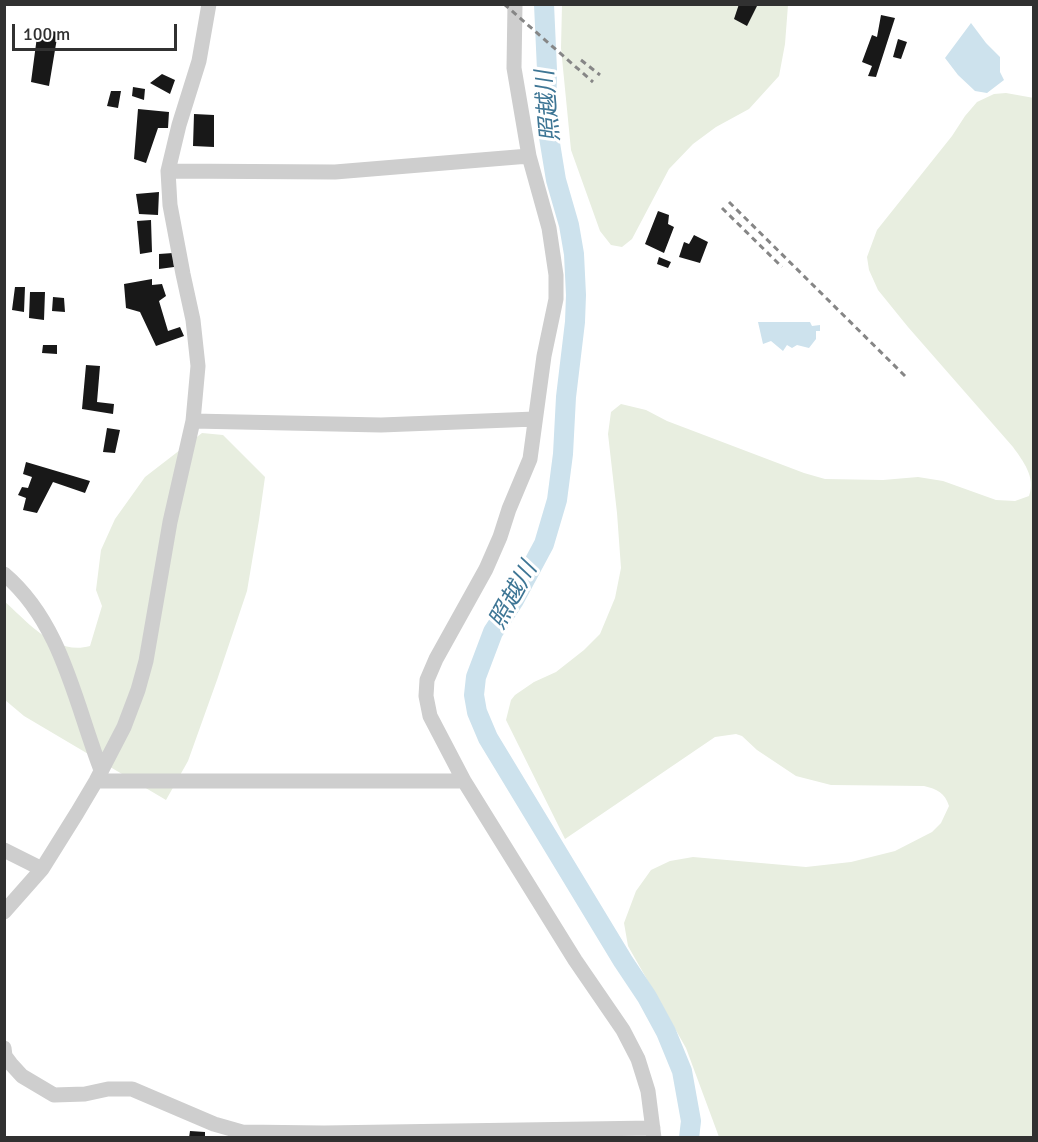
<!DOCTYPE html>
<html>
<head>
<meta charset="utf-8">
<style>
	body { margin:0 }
	#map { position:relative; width:1038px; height:1142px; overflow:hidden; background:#fff; font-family:Signika,sans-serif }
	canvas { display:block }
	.frame { position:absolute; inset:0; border:6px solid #313131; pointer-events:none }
	.scale { position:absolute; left:12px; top:24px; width:165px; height:27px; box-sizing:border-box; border:3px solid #313131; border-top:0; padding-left:8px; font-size:18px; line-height:21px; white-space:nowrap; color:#313131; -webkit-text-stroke:4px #fff; paint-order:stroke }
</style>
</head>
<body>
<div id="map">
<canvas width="1038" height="1142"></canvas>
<div class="frame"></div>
<div class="scale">100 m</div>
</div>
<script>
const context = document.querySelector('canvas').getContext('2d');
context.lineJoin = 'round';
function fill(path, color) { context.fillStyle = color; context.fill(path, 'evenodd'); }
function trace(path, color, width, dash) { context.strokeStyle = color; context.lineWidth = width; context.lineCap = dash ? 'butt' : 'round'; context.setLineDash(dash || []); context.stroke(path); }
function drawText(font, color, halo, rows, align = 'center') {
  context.font = font + ' Signika,"Noto Sans JP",sans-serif'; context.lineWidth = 6; context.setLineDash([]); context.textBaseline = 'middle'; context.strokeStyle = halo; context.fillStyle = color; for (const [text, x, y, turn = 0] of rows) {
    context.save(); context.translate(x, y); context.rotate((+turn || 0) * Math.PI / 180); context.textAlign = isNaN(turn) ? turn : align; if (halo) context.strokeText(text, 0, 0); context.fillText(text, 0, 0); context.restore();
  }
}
const green = new Path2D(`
	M562 5H788L785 44 779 76 749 109 716 127 693 144 669 169 632 239 622 247 611 245 600 231 571 150 561 48Z
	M1006 93 1034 98 1033 1137H719L686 1048 628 946 624 923 636 891 651 870 670 861 693 857 806 867 851 862 895 851 932 832 941 823 949 806C945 793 937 789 924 786L831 785 796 776 757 750 742 736 736 734 715 737 565 839 506 720 511 700 515 695 534 682 556 672 584 650 600 634 615 598 621 568 617 513 608 434 611 412 621 404 646 410 667 421 804 473 825 479 883 480 918 477 943 481 996 500 1015 501 1029 496C1036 477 1023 461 1013 447L908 327 878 290 869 270 867 257 877 230 952 136 965 116 977 102 994 94Z
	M202 433 223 435 265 477 259 520 247 591 217 680 188 761 166 800 24 716 5 700 4 601C28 622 55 656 90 646L102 606 96 590 101 550 115 519 145 477Z`);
const water = new Path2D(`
	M971 23 986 43 1000 57V72L1004 80 987 93 975 91 958 75 945 58Z
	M758 322H810L812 326 820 325V331H816V339L809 348 797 345 792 348 787 345 783 351 771 341 763 344Z`);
const river = new Path2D(`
	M544 4 547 70 546 119 556 180 569 225 574 254 576 295 575 322 566 397 563 454 557 500 544 544 514 600 493 632 476 677 474 695 477 712 488 738 623 961 647 997 666 1032 682 1071 691 1121 689 1138`);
const building = new Path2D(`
	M739 4H758L747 26 734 19Z
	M881 15 895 18 876 77 868 76 872 66 862 62 872 35 877 37Z
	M38 29 58 32 49 86 31 82Z
	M898 39 907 42 901 59 893 57Z
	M162 74 175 80 170 94 150 83Z
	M133 87 145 89 144 100 132 96Z
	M111 91H121L118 108 107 106Z
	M138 109 169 112 168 128H158L146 163 134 159Z
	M194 114 214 115V147L193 146Z
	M159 192 158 215 139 214 136 194Z
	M658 211 669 215 668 224 674 227 664 253 645 244Z
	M151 220 152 252 140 254 137 221Z
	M694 235 708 242 700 263 679 257 684 242 689 244Z
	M173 253 174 267 159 269V254Z
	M659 257 671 262 668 268 657 264Z
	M152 279V285L162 284 166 296 159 301 168 331 180 327 184 336 156 346 140 312 126 308 124 284Z
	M15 287H25L24 312 12 310Z
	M30 292H45L44 320 29 318Z
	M53 297 64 298 65 312 52 311Z
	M43 345H57V354L42 353Z
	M86 365 100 366 97 402 114 404 113 414 82 409Z
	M107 428 120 430 115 453 103 452Z
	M26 462 90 481 85 493 53 482 37 513 23 510 26 498 18 495 22 487 28 488 32 477 23 474Z
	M190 1131 205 1132V1138H189Z`);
const minor = new Path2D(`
	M515 4 514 68 529 156 549 228 556 275V299L544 356 530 459 509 509 500 537 486 569 436 659 427 680 426 696 430 716 464 781 575 960 623 1030 638 1059 648 1091 654 1138
	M168 171 335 172 529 156
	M193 421 381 425 535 419
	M4 574C62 623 75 703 101 770
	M96 781H464
	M4 850 42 869
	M4 912 42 869 77 813 96 781 124 727 138 690 146 661 170 522 193 421 198 366 193 320 183 274 170 205 168 171 179 125 199 61 209 4
	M4 1048 5 1056 11 1064 22 1076 54 1095 85 1094 108 1089H132L214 1124 242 1132 324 1133 653 1128`);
const rail = new Path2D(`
	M504 4 593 82
	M581 60 600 75
	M729 202 906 377
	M722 208 782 267`);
const waterNames = [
	["照越川",549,106,-95],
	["照越川",514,596,-61]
];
fill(green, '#e8eee0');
fill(water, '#cde2ed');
trace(river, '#cde2ed', 20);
fill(building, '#181818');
trace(minor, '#cecece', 15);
trace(rail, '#868686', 3, [6, 4.5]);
drawText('italic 24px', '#3e7695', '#fff', waterNames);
</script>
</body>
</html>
